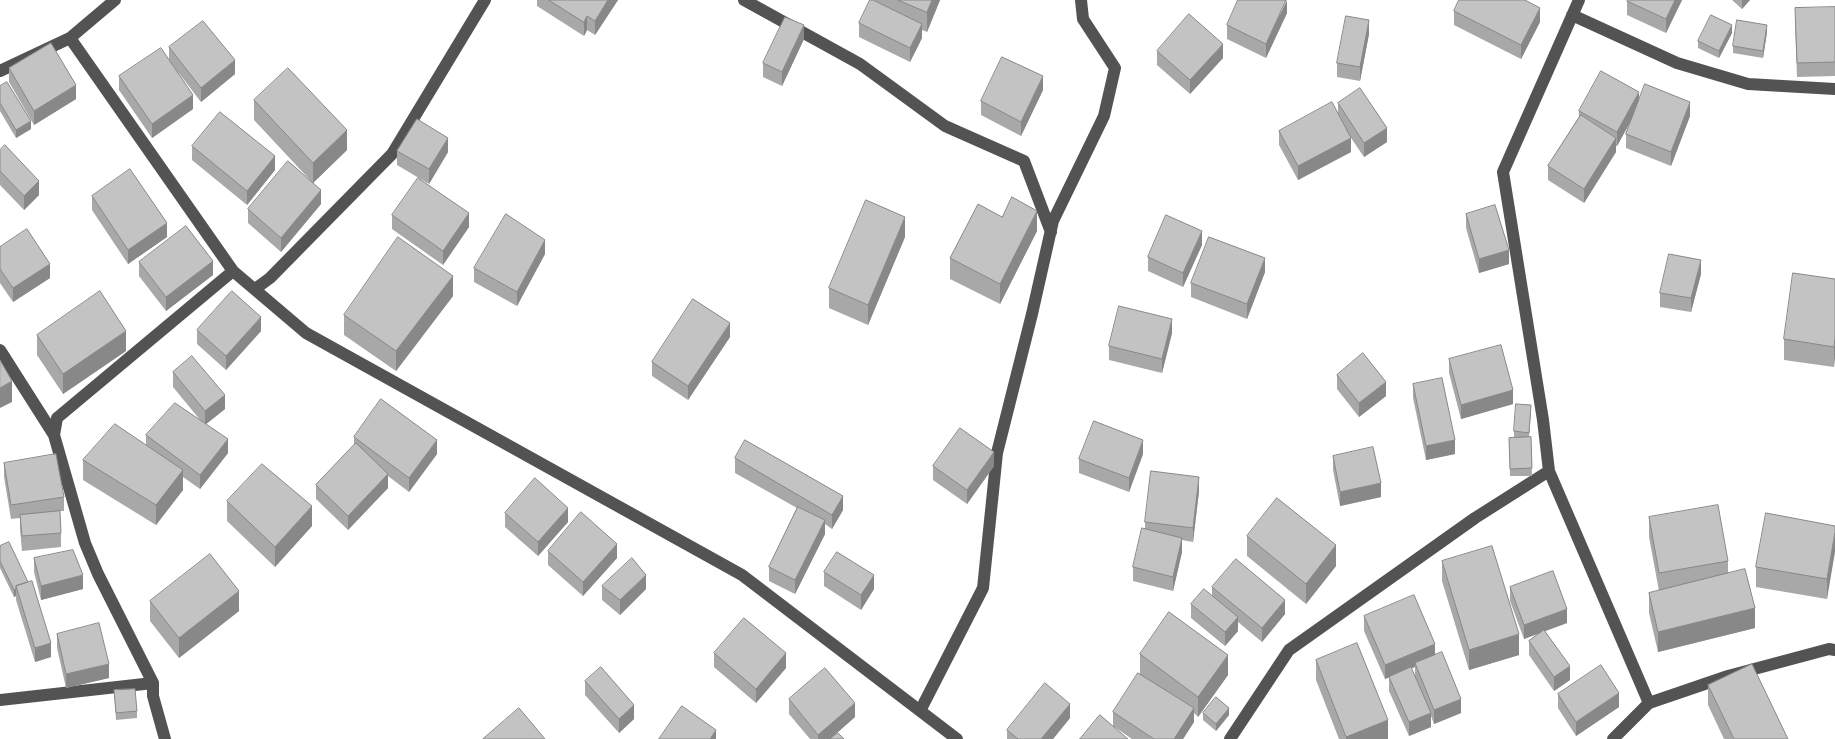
<!DOCTYPE html>
<html>
<head>
<meta charset="utf-8">
<style>
	body { margin:0 }
	canvas { display:block; background:#fff }
</style>
</head>
<body>
<canvas width="1835" height="739"></canvas>
<script>
const context = document.querySelector('canvas').getContext('2d');
context.lineJoin = 'round';
function trace(path, color, width, dash) { context.strokeStyle = color; context.lineWidth = width; context.lineCap = dash ? 'butt' : 'round'; context.setLineDash(dash || []); context.stroke(path); }
function fill(path, color) { context.fillStyle = color; context.fill(path, 'evenodd'); }
const minor = new Path2D(`
	M744 0 860 64 945 126 1024 161 1051 232
	M1572 15 1677 63 1748 84 1835 89
	M70 38 233 271 306 333 742 575 957 739
	M0 71 70 38 115 0
	M255 289 270 278 392 154 485 0
	M0 350 54 435
	M1549 471 1649 703
	M0 700 153 683
	M920 711 983 588 997 453 1032 314 1053 221 1104 116 1115 68 1083 19 1081 0
	M165 739 153 696V683L98 574 85 543 54 435 57 418 233 271
	M1230 739 1289 650 1475 518 1549 471 1543 420 1503 172 1579 0
	M1613 739 1649 703 1728 676 1829 649 1835 650`);
const wall = new Path2D(`
	M537 0H618L595 35 587 30 584 36 537 6Z
	M875 0H940L927 32 922 30V38L910 62 859 37V23Z
	M1682 0 1666 33 1627 15V1Z
	M1732 0H1750L1742 9Z
	M1835 7V76L1797 77 1795 22Z
	M1454 11 1540 22 1521 59 1454 25Z
	M1287 13 1266 58 1227 39V25Z
	M1767 32 1763 58 1733 53V46Z
	M1732 33 1719 58 1698 48V41Z
	M1369 34 1360 81 1337 77V63Z
	M804 39 782 86 763 77V63Z
	M169 47 235 74 201 102 178 72 193 109 152 138 119 90V76L169 60Z
	M1157 51 1223 58 1190 94 1157 65Z
	M9 68 76 99 34 125 9 82Z
	M0 86 31 129 16 138 0 111Z
	M1043 90 1021 136 981 115V101Z
	M254 100 347 150 313 183 321 204 281 252 248 223V209L310 180 254 120Z
	M1639 101 1690 116 1671 166 1626 148V134L1633 117 1617 146H1616V152L1584 203 1548 180V166L1579 117V111Z
	M1338 103 1387 142 1364 157 1349 135 1351 152 1298 180 1279 145V131L1338 112Z
	M192 146 275 170 247 205 192 160Z
	M0 150 39 195 24 210 0 185Z
	M397 151 448 152 429 184 397 165Z
	M92 196 167 237 128 264 92 210Z
	M1466 214 1509 264 1479 273 1466 228Z
	M392 215 469 227 443 265 392 229Z
	M1002 217 1037 231 1000 304 950 279V258Z
	M905 237 868 325 829 308V288Z
	M1202 245 1183 287 1148 271V257Z
	M0 247 50 278 13 302 0 283Z
	M545 254 517 306 474 282V268Z
	M139 262 213 275 166 311 139 276Z
	M1265 272 1247 319 1191 297V283Z
	M1701 274 1691 312 1660 307V293Z
	M1835 279 1834 367 1784 360V339Z
	M453 296 396 371 344 335V315Z
	M197 330 261 331 226 370 197 344Z
	M1172 333 1162 373 1109 360V346Z
	M37 335 126 351 63 394 37 355Z
	M730 337 688 400 652 376V362Z
	M1449 359 1513 404 1461 419 1449 373Z
	M173 372 225 409 206 424 228 453 200 489 183 477V490L156 525 83 480V460L146 445V435L201 421 173 387Z
	M1337 375 1386 396 1359 417 1337 389Z
	M1413 384 1455 454 1426 460 1413 398Z
	M1531 412 1529 437H1531L1532 476H1510L1509 438H1514V431Z
	M354 437 437 454 409 492 388 476V488L348 530 316 499V485L354 445Z
	M1143 454 1129 492 1079 473V459Z
	M1333 456 1381 497 1340 506 1333 470Z
	M735 458 843 510 832 529 825 524V534L795 594 769 581V567L797 508 735 473Z
	M4 463 64 497V511H60L61 533V547L22 551 20 529V518L11 519 4 477Z
	M933 466H994L967 504 933 480Z
	M1199 491 1193 542 1182 540V552L1173 591 1133 581V567L1145 529V522Z
	M227 501 312 526 275 567 227 521Z
	M505 513 568 522 538 556 505 527Z
	M1649 517 1728 561V574L1755 628 1658 652 1649 613V593L1659 591 1649 537Z
	M1835 526 1827 599 1756 587V567Z
	M1247 536 1336 566 1306 604 1247 556Z
	M0 546 51 657 35 662 16 600V596L14 597 0 568Z
	M548 551 617 558 583 596 548 565Z
	M34 558 83 589 41 600 34 572Z
	M1442 561 1519 655 1469 670 1442 581Z
	M824 572 874 589 861 610 824 586Z
	M602 586 646 589 620 615 602 600Z
	M1212 587 1285 614 1262 642 1238 622V631L1225 646 1191 618V604L1212 596Z
	M1510 587 1567 623 1545 631 1570 680 1554 691 1529 655V641L1539 633 1524 639 1510 601Z
	M150 601 239 611 179 658 150 621Z
	M1364 616 1435 655 1461 713 1434 724 1431 716V727L1409 736 1389 691V677L1385 679 1364 631ZM1415 667V676L1411 668Z
	M57 634 109 678 66 688 57 648Z
	M714 653 786 668 756 703 714 667Z
	M1140 654 1228 675 1198 717 1194 713V722L1183 739H1132L1113 726V712L1140 673Z
	M1316 660 1388 739H1339L1316 680Z
	M585 681 634 719 619 733 585 695Z
	M1708 685 1788 739H1724L1708 705Z
	M114 690 137 711V718L116 720Z
	M1558 694 1619 707 1576 736 1558 708Z
	M789 699 855 717 830 739H810L789 714Z
	M1203 713 1229 715 1216 731 1203 720Z
	M1070 718 1053 739H1007V730Z`);
const shadedWall = new Path2D(`
	M608 0H618L595 35V21Z
	M932 0H940L927 32V12Z
	M1287 0V13L1266 58V44Z
	M1675 0H1682L1666 33V19Z
	M1742 0H1750L1742 9Z
	M1540 8V22L1521 59V45Z
	M587 16V30L584 36V22Z
	M1369 20V34L1360 81V67Z
	M922 24V38L910 62V48Z
	M804 25V39L782 86V72Z
	M1732 25V33L1719 58V51Z
	M1767 25V32L1763 58V51Z
	M1223 44V58L1190 94V80Z
	M235 60V74L201 102V88Z
	M1043 76V90L1021 136V122Z
	M76 85V99L34 125V111Z
	M1639 92V106L1617 146V132Z
	M193 95V109L152 138V124Z
	M1690 102V116L1671 166V152Z
	M31 121V129L16 138V130Z
	M1387 128V142L1364 157V143Z
	M347 130V150L313 183V163Z
	M448 138V152L429 184V169Z
	M1351 138V152L1298 180V166Z
	M1616 138V152L1584 203V189Z
	M275 156V170L247 205V191Z
	M39 181V195L24 210V196Z
	M321 190V204L281 252V238Z
	M1037 211V231L1000 304V284Z
	M469 213V227L443 265V251Z
	M905 217V237L868 325V305Z
	M167 223V237L128 264V250Z
	M1202 231V245L1183 287V273Z
	M545 240V254L517 306V292Z
	M1509 250V264L1479 273V259Z
	M1265 258V272L1247 319V304Z
	M1701 260V274L1691 312V298Z
	M213 261V275L166 311V297Z
	M50 264V278L13 302V288Z
	M453 276V296L396 371V351Z
	M261 317V331L226 370V356Z
	M1172 319V333L1162 373V359Z
	M730 323V337L688 400V386Z
	M126 331V351L63 394V374Z
	M1835 338V358L1834 367V347Z
	M12 381V402L0 408V388Z
	M1386 382V396L1359 417V403Z
	M1513 390V404L1461 419V405Z
	M225 395V409L205 425V411Z
	M228 439V453L200 489V475Z
	M437 440V454L409 492V478Z
	M1143 440V454L1129 492V478Z
	M1455 440V454L1426 460V446Z
	M994 452V466L967 504V490Z
	M183 470V490L156 525V505Z
	M388 474V488L348 530V516Z
	M1199 477V491L1193 542V528Z
	M1381 483V497L1340 506V492Z
	M843 496V510L832 529V515Z
	M312 506V526L275 567V547Z
	M568 508V522L538 556V542Z
	M825 520V534L795 594V580Z
	M1835 532V552L1827 599V579Z
	M1182 538V552L1173 591V577Z
	M617 544V558L583 596V582Z
	M1336 545V566L1306 604V584Z
	M83 575V589L41 600V586Z
	M646 575V589L620 615V600Z
	M874 575V589L861 610V595Z
	M16 589V596L14 597V590Z
	M239 591V611L179 658V638Z
	M1285 600V614L1262 642V628Z
	M1755 608V628L1658 652V632Z
	M1567 609V623L1524 639V625Z
	M1238 617V631L1225 646V632Z
	M1519 634V655L1469 670V650Z
	M51 643V657L35 662V648Z
	M1435 644V658L1415 663V667L1385 679V665Z
	M786 653V668L756 703V689Z
	M1228 655V675L1198 717V697Z
	M109 664V678L66 688V674Z
	M1570 666V680L1554 691V677Z
	M1619 693V707L1576 736V722Z
	M1461 699V713L1434 724V710Z
	M855 703V717L830 739H818V735Z
	M1070 704V718L1053 739H1041Z
	M634 705V719L619 733V719Z
	M1194 708V722L1183 739H1174Z
	M1229 708V715L1216 731V724Z
	M1431 713V727L1409 736V722Z
	M1388 720V739H1346V737Z
	M716 730V739H710Z`);
const building = new Path2D(`
	M549 0H608L595 21 587 16 584 22Z
	M870 0H873L922 24 910 48 859 23Z
	M898 0H932L927 12Z
	M1238 0H1286L1266 44 1227 25Z
	M1459 0H1525L1540 8 1521 45 1454 11Z
	M1628 0H1675L1666 19 1627 1Z
	M1835 7V62L1797 63 1795 8Z
	M1189 14 1223 44 1190 80 1157 51Z
	M1711 15 1732 25 1719 51 1698 41Z
	M1346 16 1369 20 1360 67 1337 63Z
	M785 17 804 25 782 72 763 63Z
	M1737 20 1767 25 1763 51 1733 46Z
	M203 21 235 60 201 88 169 47Z
	M51 43 76 85 34 111 9 68Z
	M161 48 193 95 152 124 119 76Z
	M1002 57 1043 76 1021 122 981 101Z
	M288 68 347 130 313 163 254 100Z
	M1601 71 1639 92 1617 132 1579 111Z
	M7 82 31 121 16 130 0 103V86Z
	M1645 84 1690 102 1671 152 1626 134Z
	M1360 88 1387 128 1364 143 1338 103Z
	M1332 102 1351 138 1298 166 1279 131Z
	M220 112 275 156 247 191 192 146Z
	M1581 115 1616 138 1584 189 1548 166Z
	M417 119 448 138 429 169 397 151Z
	M5 145 39 181 24 196 0 171V150Z
	M288 161 321 190 281 238 248 209Z
	M130 169 167 223 128 250 92 196Z
	M418 178 469 213 443 251 392 215Z
	M1012 197 1037 211 1000 284 950 258 978 204 1002 217Z
	M866 200 905 217 868 305 829 288Z
	M1495 205 1509 250 1479 259 1466 214Z
	M506 214 545 240 517 292 474 268Z
	M1166 215 1202 231 1183 273 1148 257Z
	M186 226 213 261 166 297 139 262Z
	M27 229 50 264 13 288 0 269V247Z
	M398 237 453 276 396 351 344 315Z
	M1209 237 1265 258 1247 304 1191 283Z
	M1669 254 1701 260 1691 298 1660 293Z
	M1793 273 1835 279V338L1834 347 1784 339Z
	M100 291 126 331 63 374 37 335Z
	M232 291 261 317 226 356 197 330Z
	M693 299 730 323 688 386 652 362Z
	M1119 306 1172 319 1162 359 1109 346Z
	M1501 345 1513 390 1461 405 1449 359Z
	M1363 353 1386 382 1359 403 1337 375Z
	M192 356 225 395 205 411 173 372Z
	M0 360 12 381 0 388Z
	M1442 378 1455 440 1426 446 1413 384Z
	M381 399 437 440 409 478 354 437Z
	M175 403 228 439 200 475 146 435Z
	M1516 404 1531 405 1529 433 1514 431Z
	M1094 421 1143 440 1129 478 1079 459Z
	M115 424 183 470 156 505 83 460Z
	M960 428 994 452 967 490 933 466Z
	M1531 437 1532 468 1510 469 1509 438Z
	M745 440 843 496 832 515 735 458Z
	M356 443 388 474 348 516 316 485Z
	M1373 447 1381 483 1340 492 1333 456Z
	M56 454 64 497 11 505 4 463Z
	M262 464 312 506 275 547 227 501Z
	M1151 471 1199 477 1193 528 1145 522Z
	M535 478 568 508 538 542 505 513Z
	M1277 498 1336 545 1306 584 1247 536Z
	M1718 505 1728 561 1659 573 1649 517Z
	M798 507 825 520 795 580 769 567Z
	M60 511 61 533 22 536 20 515Z
	M581 512 617 544 583 582 548 551Z
	M1766 513 1835 526V532L1827 579 1756 567Z
	M1142 528 1182 538 1173 577 1133 567Z
	M9 542 28 582 16 586V589L14 590 0 561V546Z
	M1492 546 1519 634 1469 650 1442 561Z
	M73 550 83 575 41 586 34 558Z
	M837 552 874 575 861 595 824 572Z
	M210 554 239 591 179 638 150 601Z
	M632 558 646 575 620 600 602 586Z
	M1236 559 1285 600 1262 628 1212 587Z
	M1745 569 1755 608 1658 632 1649 593Z
	M1553 571 1567 609 1524 625 1510 587Z
	M32 581 51 643 35 648 16 586Z
	M1204 589 1238 617 1225 632 1191 604Z
	M1414 595 1435 644 1385 665 1364 616Z
	M1169 612 1228 655 1198 697 1140 654Z
	M744 618 786 653 756 689 714 653Z
	M99 623 109 664 66 674 57 634Z
	M1544 630 1570 666 1554 677 1529 641Z
	M1357 643 1388 720 1346 737 1316 660Z
	M1442 652 1461 699 1434 710 1415 663Z
	M1752 664 1788 739H1734L1708 685Z
	M1601 665 1619 693 1576 722 1558 694Z
	M601 667 634 705 619 719 585 681Z
	M1411 667 1431 713 1409 722 1389 677Z
	M825 668 855 703 818 735 789 699Z
	M1138 673 1194 708 1174 739H1154L1113 712Z
	M1045 683 1070 704 1041 739H1018L1007 730Z
	M135 689 137 711 116 713 114 690Z
	M1216 697 1229 708 1216 724 1203 713Z
	M682 706 716 730 710 739H659Z
	M519 708 545 739H483Z
	M1100 715 1128 739H1080Z
	M838 733 844 739H830Z`);
trace(minor, '#535353', 12);
fill(wall, '#a8a8a8');
fill(shadedWall, '#888');
fill(building, '#c3c3c3');
trace(building, '#888', 1);
</script>
</body>
</html>
